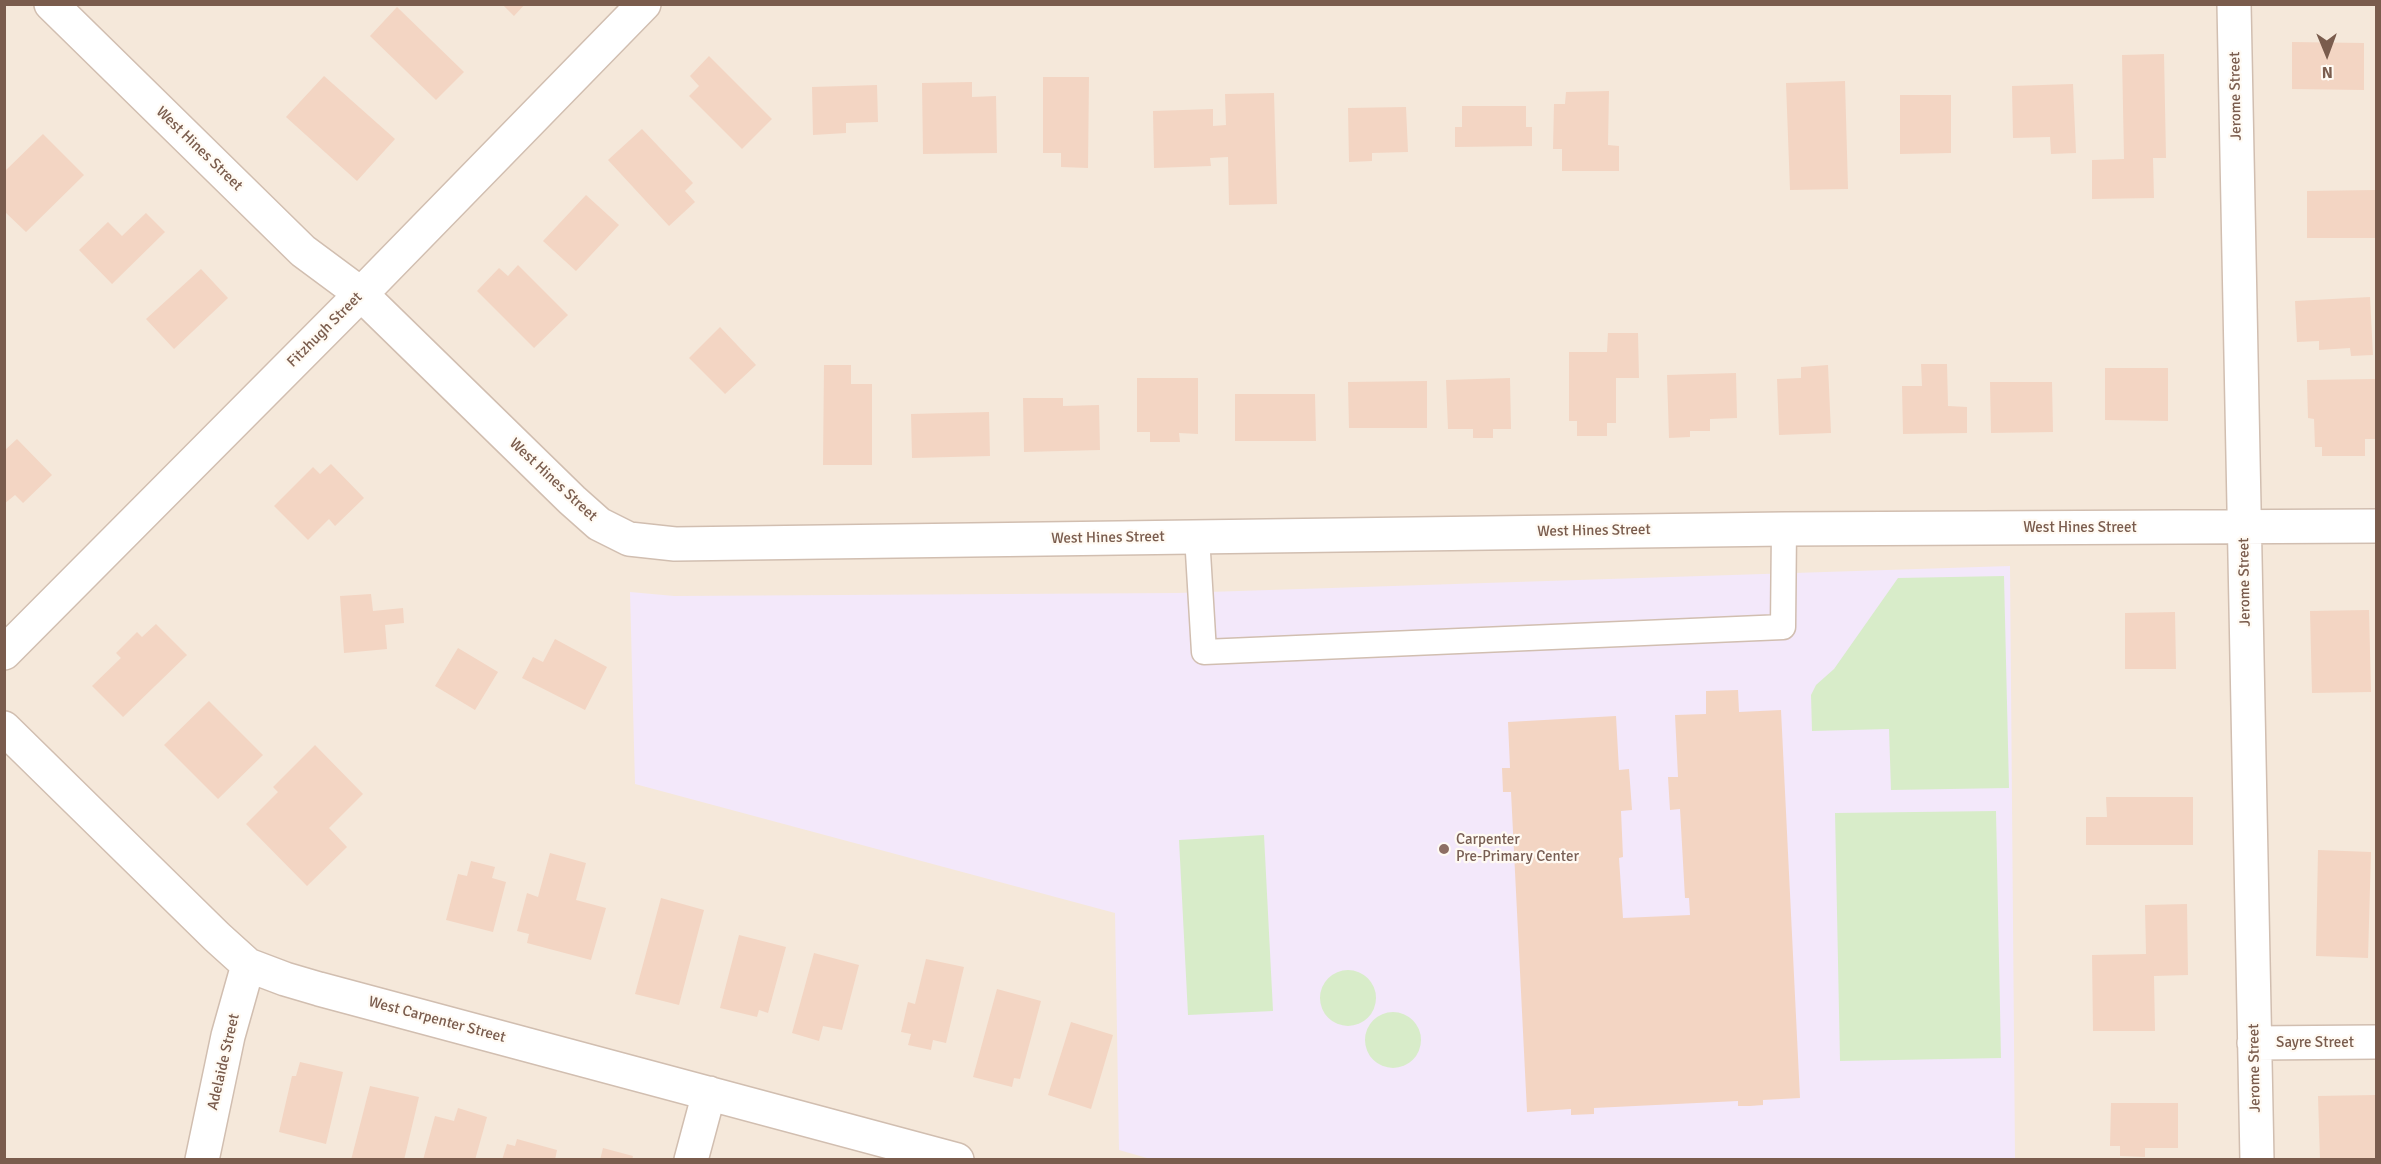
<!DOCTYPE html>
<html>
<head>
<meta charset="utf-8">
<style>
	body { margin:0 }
	#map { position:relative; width:2381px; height:1164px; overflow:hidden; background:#fdf6ec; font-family:Signika,sans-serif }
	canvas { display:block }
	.frame { position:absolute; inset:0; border:6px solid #7a5c4d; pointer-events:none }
	.north { position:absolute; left:2297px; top:24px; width:60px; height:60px; -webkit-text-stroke:4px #fffaf3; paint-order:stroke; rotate:179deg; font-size:16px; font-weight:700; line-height:24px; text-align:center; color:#7a5c4d }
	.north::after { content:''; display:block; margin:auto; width:21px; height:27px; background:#7a5c4d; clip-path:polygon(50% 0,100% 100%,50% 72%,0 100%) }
</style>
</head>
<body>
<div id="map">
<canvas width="2381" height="1164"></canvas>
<div class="frame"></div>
<div class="north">N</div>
</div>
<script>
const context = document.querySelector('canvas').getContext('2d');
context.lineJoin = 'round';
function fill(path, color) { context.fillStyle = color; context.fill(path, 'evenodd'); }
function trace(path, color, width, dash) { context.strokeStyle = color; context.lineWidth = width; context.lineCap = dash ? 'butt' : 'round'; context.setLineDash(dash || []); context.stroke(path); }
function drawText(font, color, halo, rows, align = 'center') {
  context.font = font + ' Signika,sans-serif'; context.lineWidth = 4.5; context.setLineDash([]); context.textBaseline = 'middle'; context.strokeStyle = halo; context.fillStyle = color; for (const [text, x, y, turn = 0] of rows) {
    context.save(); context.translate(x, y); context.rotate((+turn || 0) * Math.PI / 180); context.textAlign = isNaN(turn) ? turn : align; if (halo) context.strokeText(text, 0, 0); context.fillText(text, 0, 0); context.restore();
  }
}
const residential = new Path2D(`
	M5 5H2376V1159H5Z`);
const education = new Path2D(`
	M2010 566 2015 1159 1154 1160 1119 1150 1115 913 635 784 630 592 674 596 1177 593Z`);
const green = new Path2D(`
	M2004 576 2009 788 1891 790 1889 729 1812 731 1811 695 1816 685 1834 669 1898 578Z
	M1996 811 2001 1058 1840 1061 1835 813Z
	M1264 835 1273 1011 1188 1015 1179 840Z
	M1320 998a28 28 0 1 1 56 0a28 28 0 1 1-56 0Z
	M1365 1040a28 28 0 1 1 56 0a28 28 0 1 1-56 0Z`);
const building = new Path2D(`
	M502 4H525L514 16Z
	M397 7 464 72 436 100 370 36Z
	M2292 42 2364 43V90L2292 89Z
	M2164 54 2166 158H2153L2154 198 2092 199V160L2124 159 2122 55Z
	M709 56 772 119 742 149 689 96 699 86 690 76Z
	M324 76 395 139 357 181 286 117Z
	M1043 77H1089L1088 168 1061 167V153H1043Z
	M1845 81 1848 189 1790 190 1786 83Z
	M972 82V97L996 96 997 153 923 154 922 83Z
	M2073 84 2076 153 2051 154 2050 137 2013 138 2012 86Z
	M877 85 878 122 846 123V133L813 135 812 87Z
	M1609 91 1608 145 1619 146V171H1562V149H1553L1554 104H1565L1566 92Z
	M1274 93 1277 204 1229 205 1228 157 1210 158 1211 166 1154 168 1153 111 1213 109V126L1226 125 1225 94Z
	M1900 95H1951V153L1900 154Z
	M1462 106H1526V127H1532V146L1455 147V127H1462Z
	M1406 107 1408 152 1372 153V161L1349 162 1348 108Z
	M642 129 693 183 685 191 695 202 669 226 608 160Z
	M43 134 84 175 26 232 4 211V172Z
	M2375 190V238H2307V191Z
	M586 195 619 225 576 271 543 241Z
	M146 213 165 232 112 284 79 250 108 222 122 236Z
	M518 265 568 315 534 348 477 291 499 268 508 276Z
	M201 269 228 298 174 349 146 319Z
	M2370 297 2373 355 2351 356 2350 348 2319 350V341L2297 342 2295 301Z
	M720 327 756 365 725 394 689 358Z
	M1608 333H1638L1639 378H1616V423H1607V436H1577V421H1569V352H1607Z
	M1921 364H1947L1948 406 1967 407V433L1903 434 1902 386H1922Z
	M824 365H851V384H872V465H823Z
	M1828 365 1831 433 1779 435 1777 379 1801 378V367Z
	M2105 368H2168V421L2105 420Z
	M1736 373 1737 418 1710 419V431H1690V437L1669 438 1667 375Z
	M1137 378H1198V434L1179 433 1180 442H1150V432H1137Z
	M1510 378 1511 429H1493V438H1473V429H1448L1446 380Z
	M2376 379V439H2365V456H2322V447H2315L2314 419 2308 418 2307 380Z
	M1427 381V428H1349L1348 382Z
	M1990 382H2052L2053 432 1991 433Z
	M1235 394H1315L1316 441H1235Z
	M1023 398H1063V406L1099 405 1100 450 1024 452Z
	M989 412 990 456 912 458 911 414Z
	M17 439 52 475 23 503 15 495 4 504V451Z
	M331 464 364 498 335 526 329 519 308 540 274 506 313 467 320 474Z
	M371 594 373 611 403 608 404 623 385 625 387 649 344 653 340 596Z
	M2369 610 2371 692 2312 693 2310 611Z
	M2175 612 2176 669H2125V613Z
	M156 624 187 655 123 717 92 686 121 658 116 653 137 632 142 637Z
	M555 639 607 667 585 710 522 678 533 657 543 662Z
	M458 648 498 672 475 710 435 686Z
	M1738 690 1739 712 1781 710 1800 1098 1763 1100V1105L1750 1106H1738V1101L1594 1108V1114L1571 1115V1109L1527 1112 1511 792H1503L1502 768H1510L1508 722 1616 716 1619 770 1629 769 1632 810 1621 811 1623 857 1619 858 1623 918 1690 915 1689 898H1685L1680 809 1670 810 1668 777H1678L1675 715 1706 714V691Z
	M209 701 263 755 218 799 164 745Z
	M315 745 363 794 329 828 347 847 307 886 246 824 278 792 273 787Z
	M2106 797H2193V845H2086V817H2107Z
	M2318 850 2371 852 2368 958 2316 956Z
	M550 853 586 863 576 900 606 908 591 960 527 943 529 934 517 931 527 893 538 897Z
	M471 861 495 867 492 878 506 882 493 932 446 920 458 874 467 876Z
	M661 898 704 910 679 1005 635 994Z
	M2187 904 2188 975 2154 976 2155 1031H2093L2092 955 2146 954 2145 905Z
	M739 935 786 947 768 1013 759 1010 757 1017 720 1008Z
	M814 953 859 965 842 1030 823 1026 819 1041 792 1033Z
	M926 959 964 967 946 1043 933 1040 931 1050 908 1045 911 1034 901 1032 908 1002 915 1004Z
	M997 989 1041 1001 1020 1079 1014 1078 1012 1087 973 1077Z
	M1071 1022 1113 1035 1091 1109 1048 1095Z
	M300 1062 343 1072 326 1144 279 1132 292 1076H296Z
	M370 1086 419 1097 404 1160H351Z
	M2376 1095V1160H2320L2318 1096Z
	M2111 1103H2178V1148H2145V1157L2120 1156V1146H2110Z
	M458 1108 487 1117 475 1160H423L435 1116 454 1121Z
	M517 1139 557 1150 555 1160H502L507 1144 515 1146Z
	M603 1148 633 1156 632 1160H600Z`);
const lane = new Path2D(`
	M1197 536 1204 652 1783 627 1784 529`);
const street = new Path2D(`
	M51 4 303 251 361 294 572 500 599 524 629 539 675 544 1784 529 2376 526
	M2234 4 2257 1160
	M4 653 361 294 644 4
	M4 728 217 937 248 965 285 979 319 989 957 1160
	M2254 1043 2376 1042
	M202 1160 228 1036 248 965
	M691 1160 709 1093`);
const markers = [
	[1444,849,6,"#8d6e63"]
];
const streetNames = [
	["Jerome Street",2236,96,-91],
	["West Hines Street",199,149,44],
	["Fitzhugh Street",325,330,-45],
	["West Hines Street",553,480,43],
	["West Hines Street",2080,528],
	["West Hines Street",1594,531,-1],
	["West Hines Street",1108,538,-1],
	["Jerome Street",2245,582,-91],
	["West Carpenter Street",437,1020,15],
	["Sayre Street",2315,1043],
	["Adelaide Street",224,1062,-77],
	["Jerome Street",2255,1068,-91]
];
const educationNames = [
	["Carpenter",1456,840],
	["Pre-Primary Center",1456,857]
];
fill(residential, '#f5e8da');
fill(education, '#f3e8fa');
fill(green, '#d8ecc9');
fill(building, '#f3d5c3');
trace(lane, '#d1beb0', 27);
trace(street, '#d1beb0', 36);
trace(lane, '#fff', 24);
trace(street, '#fff', 33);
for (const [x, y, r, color] of markers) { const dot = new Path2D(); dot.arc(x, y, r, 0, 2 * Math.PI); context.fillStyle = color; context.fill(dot); trace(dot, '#fffaf3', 2); }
drawText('15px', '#7a5c4d', '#fffaf3', streetNames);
drawText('15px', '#785e54', '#fffaf3', educationNames, 'left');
</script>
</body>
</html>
